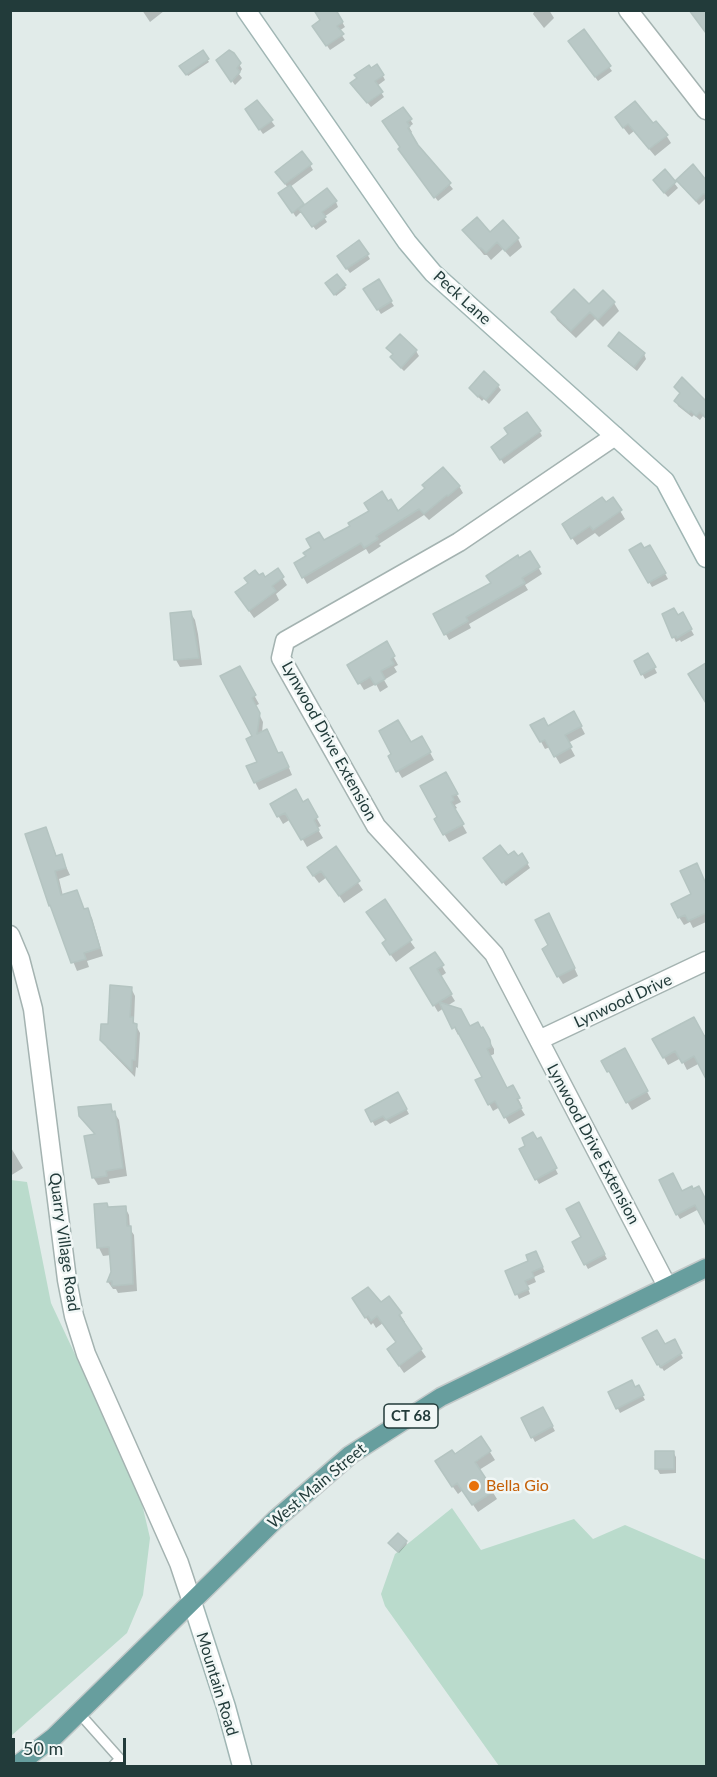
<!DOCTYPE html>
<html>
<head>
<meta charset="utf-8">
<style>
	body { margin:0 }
	#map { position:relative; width:717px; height:1777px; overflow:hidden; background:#e1ebe9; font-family:Lato,sans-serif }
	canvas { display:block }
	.frame { position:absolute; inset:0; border:12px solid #223b3a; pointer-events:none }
	.scale { position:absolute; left:12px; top:1738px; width:114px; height:27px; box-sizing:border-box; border:3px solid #223b3a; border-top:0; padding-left:8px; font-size:18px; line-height:21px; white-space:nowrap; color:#223b3a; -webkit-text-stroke:4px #f1f7f6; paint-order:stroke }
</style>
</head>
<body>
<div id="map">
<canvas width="717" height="1777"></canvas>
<div class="frame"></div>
<div class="scale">50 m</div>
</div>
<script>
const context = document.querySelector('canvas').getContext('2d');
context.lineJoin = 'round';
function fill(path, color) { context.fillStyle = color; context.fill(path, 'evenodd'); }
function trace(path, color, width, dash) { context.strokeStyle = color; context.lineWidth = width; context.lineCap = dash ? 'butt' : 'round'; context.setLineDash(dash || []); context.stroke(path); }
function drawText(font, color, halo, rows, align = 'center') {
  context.font = font + ' Lato,sans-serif'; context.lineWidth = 5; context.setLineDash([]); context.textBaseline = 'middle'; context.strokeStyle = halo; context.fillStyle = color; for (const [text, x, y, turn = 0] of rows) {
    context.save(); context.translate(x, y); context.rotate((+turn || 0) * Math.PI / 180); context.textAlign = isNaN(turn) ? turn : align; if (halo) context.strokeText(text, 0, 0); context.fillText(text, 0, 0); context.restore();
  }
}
const green = new Path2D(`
	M11 1180 27 1182 51 1303 139 1491 150 1538 143 1595 127 1633 11 1736Z
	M452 1508 481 1550 574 1519 593 1539 625 1525 706 1560V1766H499L385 1606 381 1594 395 1554Z`);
const shadow = new Path2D(`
	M142 10H164V11L150 22Z
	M535 10H549L554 18 544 28 533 14Z
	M342 22 345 27 339 31 345 40 330 50 317 31Z
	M573 46 609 67 612 71 598 81Z
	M202 52 209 62 188 76 181 66Z
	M233 54 242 69 239 74 242 78 235 85 221 66Z
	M371 70 383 76 385 80 377 86 384 97 371 107 355 88Z
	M257 102 275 126 263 134 249 114Z
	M403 109 413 124 409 127 412 132 410 134 417 146 453 189 438 201 402 154Z
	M616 118 653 125 666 135 671 143 655 156 634 131 629 135Z
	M310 165 313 170 290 187 304 207 336 202 338 207 324 217 327 222 316 230 303 213H300L296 217 283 198 288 188 280 177Z
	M693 166 706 182V198L699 205 681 185Z
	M665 171 678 188 668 197 657 185Z
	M464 230 518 239 522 247 510 257 503 249 491 260 487 255H484Z
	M367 254 370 259 350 273 341 261Z
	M337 276 346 288 336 296 327 283Z
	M378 282 394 306 381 314 365 290Z
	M603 292 614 303 619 311 603 327 595 319 576 338 557 320 553 312 589 306Z
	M610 346 644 354 646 359 637 371 613 351Z
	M388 348 416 351 419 356 404 371 395 362 392 358 394 356Z
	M498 386 501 390 489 404 484 399 482 401 470 388Z
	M676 387 697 395 706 403V419L703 416 700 420 694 415 692 417 678 406 676 401 681 394Z
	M540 432 542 436 504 464 496 452Z
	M459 486 463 493 429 520 424 515 379 544 381 546 369 554 366 549 307 584 296 564 308 557 324 543 398 513 426 488Z
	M613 499 625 519 599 537 595 533 577 545 568 532Z
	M650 547 668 579 652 587 631 551 644 550Z
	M530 553 542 574 525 585 528 590 469 624 471 628 449 640 435 614 493 584 519 560Z
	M277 570 287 585 276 594 279 600 254 618 242 601 259 577 265 579Z
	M190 612 195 620 198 634 202 665 180 667 176 660Z
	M682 614 694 635 681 642 680 640 676 642 664 615 677 617Z
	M386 643 398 665 394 667 397 672 384 680 388 687 380 692 376 684 364 690 349 666Z
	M648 655 657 673 645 679 636 662Z
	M239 668 259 704 255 706 263 722 262 733 278 755 286 761 292 775 259 790 255 782 259 762Z
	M574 713 585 734 568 743 575 756 560 764 550 747 545 749 532 725 548 728Z
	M422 738 434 760 402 778 390 757Z
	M445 774 461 802 455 805 457 808 454 810 467 833 449 842 436 820 439 818Z
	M307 801 321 826 317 828 323 838 307 847 291 819 283 824 272 805 303 804Z
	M46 829 57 857 61 856 70 875 59 879 63 896 77 892 85 911 87 910 92 918 103 956 87 961 89 967 77 971 50 905Z
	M335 849 363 890 344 903 327 877 319 883 313 875Z
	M508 858 527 863 530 868 506 886 488 863Z
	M701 873 706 885V922L693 928 690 922 684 925 679 917 693 895Z
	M553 922 578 976 563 984 558 976 550 946Z
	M387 941H410L415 948 396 962 388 951Z
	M435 954 446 973 440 977 455 1001 447 1006 470 1028 482 1029 494 1049V1054L490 1056 507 1090 512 1087 522 1106 520 1107 525 1115 509 1124 500 1107 493 1111 477 1081 484 1077 460 1033 458 1035 444 1008 438 1012 412 968Z
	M131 988 135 996 134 1022 140 1033 138 1068 136 1067 135 1077 107 1048 102 1040Z
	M706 1035V1075L700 1063 687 1070 681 1058 668 1065 654 1039Z
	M624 1050 651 1099 632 1110 603 1061Z
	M398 1094 409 1114 390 1124 386 1120 375 1126 367 1111Z
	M110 1106 119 1120 127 1176 109 1179 110 1183 98 1185 93 1177 96 1135 80 1115Z
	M540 1139 558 1174 539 1184 521 1150Z
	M10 1146 23 1168 10 1176Z
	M699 1188 706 1203V1217L704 1218 699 1209 680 1219 677 1214 682 1193Z
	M107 1204 109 1209 125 1207 129 1215 130 1229 134 1235 137 1291 118 1293 116 1289H113L108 1282 112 1272 111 1255 103 1256 99 1248Z
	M578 1204 607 1259 588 1269 574 1243 583 1238Z
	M538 1257 545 1272 534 1277 536 1282 527 1286 530 1294 519 1299 517 1294Z
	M389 1298 405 1322 403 1323 426 1357 404 1373 393 1357 397 1343 383 1323 376 1328 373 1323 371 1325 358 1306 381 1304Z
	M644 1339 665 1346 674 1341 683 1358 664 1371 662 1368 661 1369Z
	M638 1387 645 1400 620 1413 610 1392Z
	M543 1409 555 1431 535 1442 523 1419Z
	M481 1438 495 1460 479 1470 497 1499 478 1512 463 1490 458 1494 441 1470 454 1456Z
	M673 1452 676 1457V1473L660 1474 657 1469 656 1453Z
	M406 1542 407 1544 399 1553 391 1545Z`);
const building = new Path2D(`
	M314 10H336L343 22 337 26 344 34 326 46 312 26 320 20Z
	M689 10H706V33Z
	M584 29 611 66 595 77 568 41Z
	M203 50 209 59 186 75 179 66Z
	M229 50 234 53 241 63 237 68 240 72 231 82 216 60Z
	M377 64 384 75 375 81 383 92 367 103 350 83 357 78 354 75 369 65 371 68Z
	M257 100 273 120 259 130 245 109Z
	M635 101 653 123 656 121 668 135 649 149 628 124 623 128 615 117Z
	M403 107 412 119 407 122 410 126 408 128 418 145 451 183 434 198 398 149 400 147 382 121Z
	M302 151 312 164 285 184 275 172Z
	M693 164 706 180V194H703L696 201 676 180Z
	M665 169 676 182 664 193 653 180Z
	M290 185 304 204 292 213 278 193Z
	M327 188 337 201 322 212 326 217 312 227 299 209Z
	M477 217 490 232 503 220 519 238 505 251 497 242 486 253 481 248H479L462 230Z
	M359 240 369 254 346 269 337 256Z
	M337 274 346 285 334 295 325 283Z
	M379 279 392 301 377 310 363 289Z
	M574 289 589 304 603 290 615 302 598 320 590 312 571 331 551 312Z
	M619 332 645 353 634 367 608 346Z
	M400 334 417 350 401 368 390 357 393 354 386 348Z
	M484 371 499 385 486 400 480 395 478 397 469 388Z
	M682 377 706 401V418L700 412 696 416 691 411 689 413 674 401 680 393 674 387Z
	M527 412 541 431 500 460 491 447 508 434 504 428Z
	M443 467 460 486 448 496 447 495 424 514 419 509 376 536 378 539 364 548 361 543 302 578 294 563 306 556 303 553 311 548 306 539 319 532 324 540 350 526 348 523 369 511 364 503 382 491 388 501 391 499 398 511 425 488 422 485Z
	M602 497 606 502 613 497 622 510 593 530 590 526 571 539 562 524Z
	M641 543 644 548 650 545 666 573 648 583 629 550Z
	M530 551 540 567 522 578 525 583 466 617 468 621 444 635 433 614 491 583 486 576 518 555 519 558Z
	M278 568 284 577 272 586 276 591 249 611 235 592 248 583 244 578 255 570 259 575 263 573 265 577Z
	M674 608 678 615 683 612 692 629 677 638 676 636 672 638 662 614Z
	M191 611 199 658 174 660 170 613Z
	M387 641 395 656 391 659 394 664 381 671 385 679 375 685 370 677 358 684 347 665Z
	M648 653 656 667 641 675 634 661Z
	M706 663V703L688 674Z
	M240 666 256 695 252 698 260 713 257 734 267 729 278 753 282 752 289 767 254 783 246 766 257 762 246 739 252 736 220 676Z
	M574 711 582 726 565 735 572 747 554 757 545 740 540 742 530 725 544 718 548 726Z
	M398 720 411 742 422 736 431 752 396 772 388 756 391 754 379 731Z
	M446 772 458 794 452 796 454 800 451 802 464 824 443 835 434 819 437 817 420 786Z
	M296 789 303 802 308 799 318 817 314 820 319 830 301 840 285 813 277 817 270 804Z
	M46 827 56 856 62 854 66 868 55 871 61 895 77 890 84 909 88 908 100 948 84 953 86 959 71 963 50 905 49 906 25 834Z
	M500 845 508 855 514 851 518 856 522 853 528 863 502 883 483 858Z
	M336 846 360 881 339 896 321 871 313 876 307 867Z
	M697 863 706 884V913L688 921 685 915 678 918 671 904 691 894 680 871Z
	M385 899 412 940 390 955 382 943 386 940 366 912Z
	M549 913 575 968 557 977 542 949 548 945 535 920Z
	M435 952 444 965 437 969 452 994 439 1002 461 1009 470 1026 478 1022 481 1028 483 1027 490 1040 491 1047 487 1049 507 1088 513 1085 520 1098 517 1099 522 1108 504 1118 495 1101 488 1105 475 1080 482 1077 455 1027 452 1029 439 1002 433 1006 410 968Z
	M110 985 132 987 130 1017H133V1023L137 1024 135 1060H132V1071L100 1040 101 1024H108Z
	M694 1017 706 1039V1079L694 1056 682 1063 675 1051 663 1058 652 1039Z
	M625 1048 648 1091 626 1103 609 1071 607 1072 601 1061Z
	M398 1092 407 1109 386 1120 383 1116 371 1122 365 1110Z
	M111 1104 112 1112 115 1111 123 1168 106 1171 107 1176 92 1178 84 1136 95 1134 79 1116 78 1107Z
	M533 1132 537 1139 541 1137 557 1168 535 1180 519 1149 525 1146 522 1138Z
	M673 1173 682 1191 692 1186 693 1189 699 1186 706 1200V1226L695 1205 676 1215 659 1180Z
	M579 1202 605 1254 584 1265 572 1242 581 1237 566 1209Z
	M107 1203 108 1207 126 1206 127 1226H131L133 1284 112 1286V1281L107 1282 111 1272 109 1247 97 1248 94 1204Z
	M536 1251 543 1267 532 1272 534 1277 525 1281 529 1289 515 1295 505 1271 528 1261 526 1255Z
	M368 1287 381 1302 389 1296 402 1313 399 1315 422 1349 399 1366 387 1349 396 1342 377 1316 371 1321 368 1316 365 1318 352 1298Z
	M657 1330 665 1344 675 1339 682 1353 660 1367 659 1364 657 1365 642 1338Z
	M632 1380 635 1387 639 1385 644 1395 616 1409 608 1392Z
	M543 1407 553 1426 531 1438 521 1418Z
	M481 1436 491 1451 475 1462 494 1491 472 1505 457 1483 452 1487 435 1461 452 1450 455 1454Z
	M655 1451H674V1469H655Z
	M398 1533 407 1541 398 1552 388 1543Z`);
const lane = new Path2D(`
	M79 1713 120 1759 113 1766`);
const street = new Path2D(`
	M628 10 706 110
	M615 436 459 542 285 641 281 658 376 826 494 954 667 1286
	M10 935 20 959 33 1009 67 1280 74 1316 86 1354 179 1563 192 1602
	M539 1040 706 961`);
const secondary = new Path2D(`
	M246 10 407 242 433 273 665 481 706 558
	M192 1602 226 1707 242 1766`);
const primary = new Path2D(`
	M16 1766 54 1737 275 1520 350 1455 441 1397 706 1268`);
const markers = [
	[474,1486,6,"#e8710a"]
];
const shields = [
	[411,1416,54]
];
const shieldNames = [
	["CT 68",411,1416]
];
const streetNames = [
	["Peck Lane",462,298,42],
	["Lynwood Drive Extension",329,741,61],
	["Lynwood Drive",623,1001,-25],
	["Lynwood Drive Extension",593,1144,62],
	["Quarry Village Road",64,1242,82],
	["West Main Street",317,1486,-40],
	["Mountain Road",217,1684,73]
];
const foodNames = [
	["Bella Gio",486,1486]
];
fill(green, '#badbcc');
fill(shadow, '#0003');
fill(building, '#b9c8c6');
trace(building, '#b4c4c1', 1.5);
trace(lane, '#a4b3b1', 12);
trace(street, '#a4b3b1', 21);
trace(secondary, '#a0b6b4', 21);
trace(primary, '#c1c8c8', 21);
trace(lane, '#fff', 9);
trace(street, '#fff', 18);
trace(secondary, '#fff', 18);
trace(primary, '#679e9e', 18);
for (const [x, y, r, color] of markers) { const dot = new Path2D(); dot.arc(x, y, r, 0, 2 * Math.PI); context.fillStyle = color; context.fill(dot); trace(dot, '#f1f7f6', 2); }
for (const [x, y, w] of shields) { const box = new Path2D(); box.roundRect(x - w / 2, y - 12, w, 24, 4.5); context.fillStyle = '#f1f7f6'; context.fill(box); trace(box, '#223b3a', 1.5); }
drawText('bold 15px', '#223b3a', null, shieldNames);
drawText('16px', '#223b3a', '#f1f7f6', streetNames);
drawText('16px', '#c56008', '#f1f7f6', foodNames, 'left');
</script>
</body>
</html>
